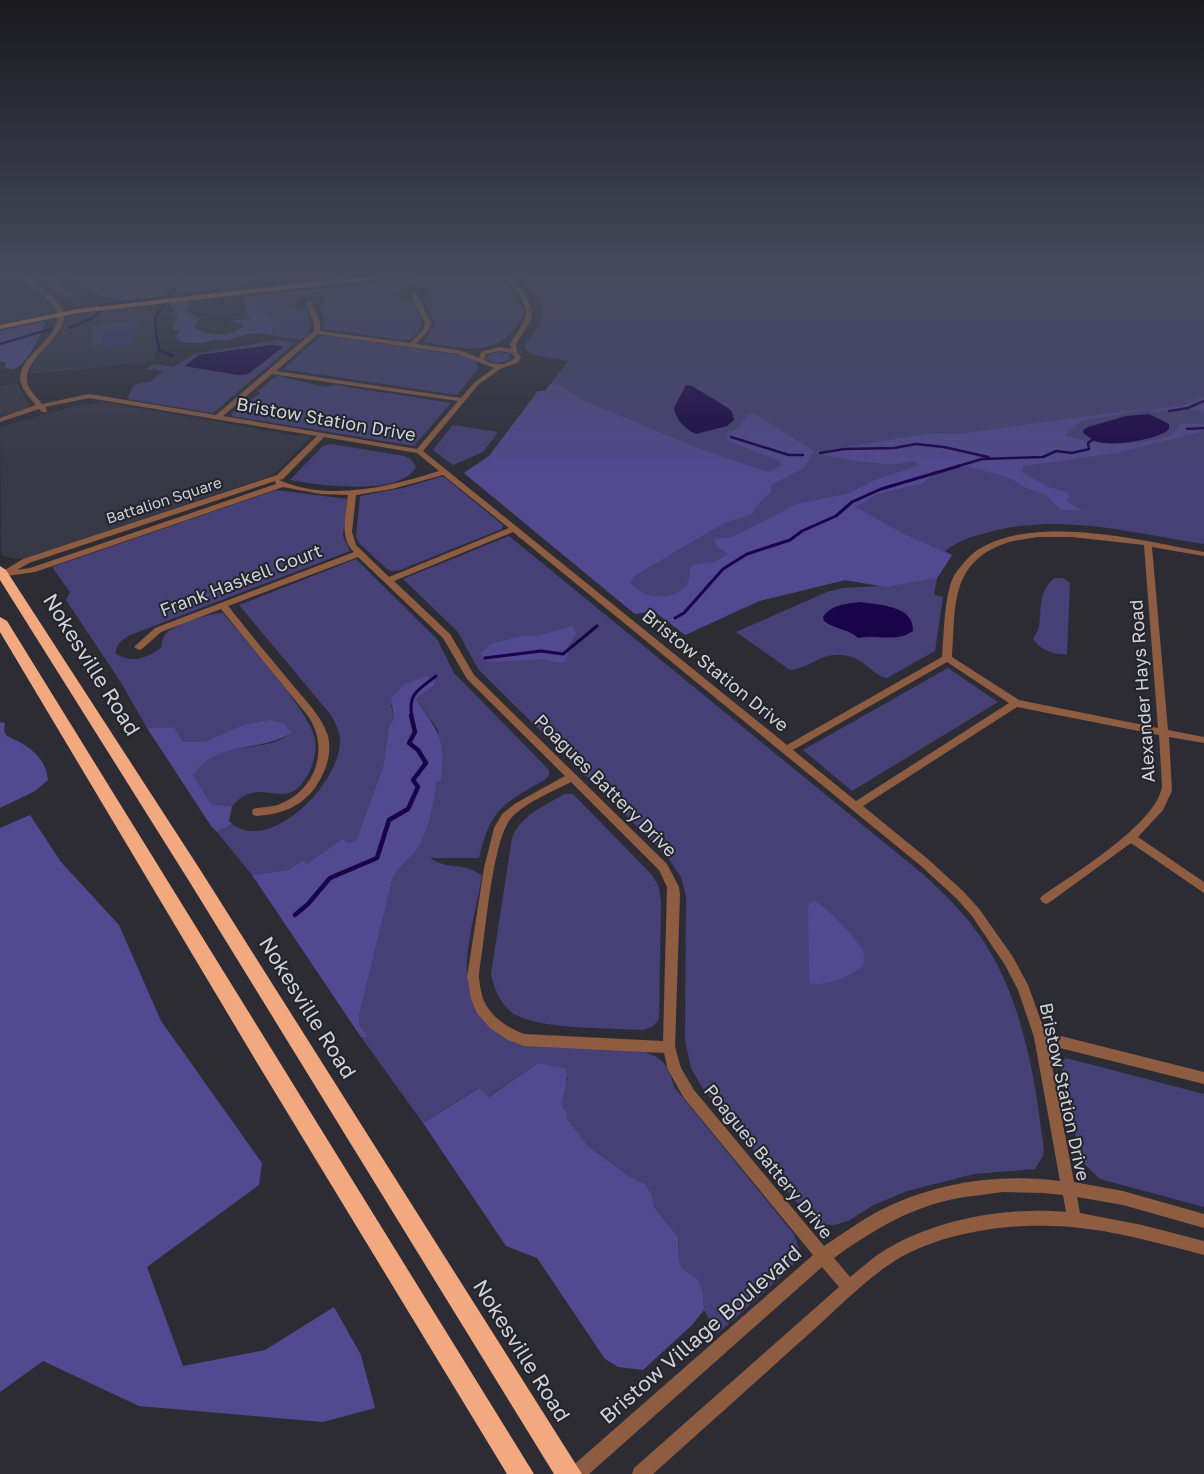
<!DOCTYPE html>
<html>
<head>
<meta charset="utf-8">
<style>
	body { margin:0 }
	canvas { display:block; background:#2d2c35 }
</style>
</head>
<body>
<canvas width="1204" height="1474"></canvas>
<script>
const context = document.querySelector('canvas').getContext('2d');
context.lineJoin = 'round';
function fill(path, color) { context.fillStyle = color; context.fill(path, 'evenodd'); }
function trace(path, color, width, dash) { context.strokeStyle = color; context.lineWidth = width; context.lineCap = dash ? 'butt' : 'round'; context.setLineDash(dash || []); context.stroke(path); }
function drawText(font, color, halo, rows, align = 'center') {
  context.font = font + ' "Golos Text",sans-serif'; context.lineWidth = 4; context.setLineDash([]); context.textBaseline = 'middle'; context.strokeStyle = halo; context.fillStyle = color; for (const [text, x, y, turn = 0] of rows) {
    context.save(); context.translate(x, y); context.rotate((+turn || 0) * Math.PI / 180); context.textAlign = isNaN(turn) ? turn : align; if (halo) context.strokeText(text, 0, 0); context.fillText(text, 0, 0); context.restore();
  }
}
const built = new Path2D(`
	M0 277H25L53 300V310L44 315 0 324Z
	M156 304 158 327 154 359 151 362 30 374 36 360 58 334 69 316 90 311Z
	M16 382 30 407 12 414 0 415V386Z
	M104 402 297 436 303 435 310 436V438L276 473 268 477 31 557 16 559 1 555 0 427 74 406Z`);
const green = new Path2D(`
	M466 277H502L524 310C523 318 519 324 514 330 489 358 456 347 423 342L435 325 424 299 430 292 424 287 410 285Z
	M521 277H1204V544C1131 533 1059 512 986 533 970 537 958 541 945 551L952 555 937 578 934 595 943 597 935 651 887 678C874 676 866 662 854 658 824 647 815 667 790 670L736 632 827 592 843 588 882 586 845 580 759 601 685 635 654 611 635 614 464 473 498 454 568 361 534 355 525 349C525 343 529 340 533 335 554 310 538 299 521 277Z
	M387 288 399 290 400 297 412 299C423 322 428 321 409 341L324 329V320L319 308 326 300 323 296 301 297 294 303 295 307 306 310 311 326 308 334 301 340 271 335V330L260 308 266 305 260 301C288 297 332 285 358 294L357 290Z
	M137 320V327L104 331 103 344 91 346 92 327 99 324Z
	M322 335 466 356 477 362V370L457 395 283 369Z
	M278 340 295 343 213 413 127 399 134 385 151 381 163 371 147 369 152 364 174 367 195 354ZM272 345 283 347 248 374 238 375 189 367 198 355Z
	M498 352 509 354 511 359 498 363 485 359 490 354Z
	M279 376 325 387 335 385 451 403 414 446 232 416V413C241 405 251 401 260 393L258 391 274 378Z
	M453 425 498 432 483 452 453 465 433 450Z
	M331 444 404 456 411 459 416 467C400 497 317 485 290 480L323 446Z
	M440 477H444L503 525 502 529 400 570 392 571 387 569 359 543 356 537 360 496 403 488Z
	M276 490 347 499 343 536 350 551 130 635C122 640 115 644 116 654 133 664 146 658 161 648 162 644 162 639 164 636 168 626 213 612 223 613 244 639 310 711 315 739 318 756 309 780 295 790 276 803 257 778 232 806L211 804 193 775C222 736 257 757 292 733L243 725 203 742H183L174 727 147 728 120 681 66 600 70 592 52 567Z
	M509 536 924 875C948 897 972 921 989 950 1020 1001 1034 1070 1041 1129 1042 1137 1045 1149 1043 1156 1041 1160 1037 1165 1035 1169L974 1174 907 1191 874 1205 848 1221 834 1225 817 1224 805 1212 703 1089 691 1068 685 1040 686 896 681 877 667 856 478 669 458 632 403 579Z
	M356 559 437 639 454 673 549 770V775L546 779C505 802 490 809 479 858H430C449 871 464 861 482 876 471 941 442 1004 514 1042L644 1052C667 1059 667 1067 675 1088L794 1234 800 1252 791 1268 717 1334 704 1310 703 1292 698 1279 683 1269 679 1260 678 1237 654 1207 652 1195 645 1184 630 1177 589 1147 568 1120 567 1112 562 1107V1092L568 1078 538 1063 488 1097 478 1088 423 1123 361 1037H368L359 1024V1016L392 881C397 868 405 863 414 853 430 834 433 805 437 781H441L438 730 416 699 433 686 391 705 394 718 389 726 383 767 356 840 349 843 342 839 307 864 303 860 288 870 252 875 217 832 232 824C272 854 341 782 340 740 340 731 335 723 331 715L239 605Z
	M1054 578H1063L1070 583 1067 654C1055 656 1038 649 1033 638 1047 625 1032 597 1054 578Z
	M948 668 998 702 852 791 803 750Z
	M564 794H573L652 875 659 887 661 902 659 1019 653 1026 644 1030C613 1028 532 1030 510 1011 499 1001 494 988 491 974L512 838C521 815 543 807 564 794Z
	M1066 1058 1204 1094V1207L1100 1179 1081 1161 1061 1063Z`);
const forest = new Path2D(`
	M40 277H52C60 287 69 289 76 297H65Z
	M70 277H264L241 286 124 300 97 295Z
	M438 277H473L448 281H431L410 285 399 290 387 288 357 290 362 292 358 294C332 285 288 297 260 301L267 305 260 308 267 314 266 318 274 319 272 323 275 327 271 330V335L261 333 247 334 229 340H214L201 343H186L176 339 177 334 182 332 174 330 172 324 178 318 174 313 175 310 169 304 176 301H192L186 311 201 319 196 323 195 328C210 336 232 338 244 325L229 321 249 319 243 297Z
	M1173 277H1204V295Z
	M46 321C43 332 25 368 13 369 10 369 8 368 5 368L6 363 0 361V331Z
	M550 384 560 385 582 400 700 449 768 472 783 465 780 461 729 441 726 434 739 428 747 415 755 414 814 451 804 468 771 485V492L756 506 752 514 722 524 636 575 630 583C634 586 638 591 643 593 657 599 679 598 687 584 691 578 688 571 692 565L714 562 728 554 717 547 714 539 732 537 797 504 850 493 875 480 920 465C911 457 905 464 894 464 878 464 830 459 816 452L932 433 956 434 1142 409 1143 410 1081 421 1064 435C1100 448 1138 446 1173 435L1179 424H1204V431L1116 453 1023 466 1022 472 1048 487 1067 492 1069 497 1066 501 1083 511 1061 510 1045 494 1026 488 1008 477 966 466 935 474 921 484 877 494 855 507 904 534 952 555 937 578 886 587 845 580 759 601 685 635 654 611 635 614 464 473 489 456 538 391H545Z
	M1204 397V414L1197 409 1154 412 1148 410 1181 406Z
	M573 626 576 634 568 646 570 649 566 660 561 663 541 659 495 662 488 661 480 653 491 644 522 636H537Z
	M426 676 435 680 433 686 416 699C439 734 446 737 441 781H437C433 805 430 834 414 853 405 863 397 868 392 881L359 1016V1024L368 1037H361L252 875 288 870 303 860 307 864 342 839 349 843 356 840 383 767 389 726 394 718 391 699 403 685Z
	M270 720 284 724 292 733C255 754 220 739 193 775L211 804 232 806 229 821 232 824 217 832 211 826 147 728 174 727 183 742H203L243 725Z
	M0 722 5 723 4 731 7 736C27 745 46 756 48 780L35 791 0 808Z
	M30 815 61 862 119 925 161 1021 262 1163 259 1185 147 1267 183 1366 265 1350 334 1307 361 1355 375 1408 323 1422 139 1406 43 1361 0 1392V828Z
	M814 901C825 905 857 939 863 951 865 956 864 961 863 966 849 977 826 987 809 983L808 909 809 903Z
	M538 1063 566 1069C569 1082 562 1093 562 1107L567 1112 568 1120 589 1147 630 1177 645 1184 652 1195 654 1207 678 1237 679 1260 683 1269 698 1279 703 1292 704 1310 692 1325 643 1370 618 1367 605 1359 537 1258 506 1246 423 1123 479 1088 489 1097Z`);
const water = new Path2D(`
	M272 345 283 347 248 374 238 375 185 366 198 355Z
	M686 385 692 386 728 408 732 412 734 420 727 426 696 434C685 429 676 420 674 408Z
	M1149 414 1169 424V429C1159 440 1107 448 1093 440 1090 438 1087 435 1084 434L1083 430 1088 427 1126 416Z
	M860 602C879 605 914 605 913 631 896 643 877 634 858 638 849 629 834 629 824 621L823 617C832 604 846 604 860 602Z`);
const streamFar2 = new Path2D(`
	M165 305 155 316 156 336 160 351 173 356
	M100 306 164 298 176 288V281L180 277
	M69 328 93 318 100 311
	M0 344 51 329
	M1169 411 1188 408 1204 401
	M1187 429 1204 428
	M731 437 789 455H803
	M820 453 844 449 894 448 916 444 944 447 988 457
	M955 467 982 459 1043 457 1056 451 1072 453 1089 449 1088 443 1092 440`);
const streamFar1 = new Path2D(`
	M675 618 684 613 723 569 747 554 790 540 802 531 836 516 852 502 881 489 959 466
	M485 658 541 651 563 654 597 626
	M412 716C407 693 420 689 436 676`);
const stream = new Path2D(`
	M295 915 308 904 330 878 377 858 389 820 408 809 418 787 413 780 426 763 418 750 409 743 415 732 411 715`);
const building = new Path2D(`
	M134 328V346L103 350 104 331Z`);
const street = new Path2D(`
	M24 277H30C38 285 56 298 61 307 77 332 24 355 27 381 28 390 37 397 42 404L89 394 216 415 314 331V323L306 303 309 301 312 303 320 323V331L410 343 423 330 425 323 410 293 413 291 416 293 431 323 428 331 416 344 459 350 479 358 481 352 499 347 511 349 510 344C514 337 519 330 523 323 534 306 514 290 504 277H510C520 289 539 306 529 323 525 330 520 337 516 344L517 352 521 358 517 363 502 368 479 384 423 451 787 745 942 657C944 635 944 592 955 574 960 567 969 556 976 551 1033 513 1140 540 1204 552V556L1152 547 1168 730 1204 737V743L1169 737 1172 791 1163 810 1138 837 1204 882V893L1131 843 1050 902 1046 904 1042 902 1040 899 1042 896C1072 875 1158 823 1162 786L1159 735 1017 707 863 806 929 860 965 893 980 910 1013 957 1028 985 1045 1032 1204 1072V1084L1048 1045 1074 1182 1123 1191 1204 1214V1228L1123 1205 1077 1197 1080 1213 1142 1225 1204 1241V1255C1154 1242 1103 1227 1052 1226 1002 1224 945 1233 901 1257 870 1275 838 1308 811 1332 758 1380 705 1427 653 1474H632L634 1468 839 1287 822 1267 589 1474H568L570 1468 813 1255 684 1098 668 1070 664 1053 524 1046 508 1040 490 1028 477 1013 471 999 467 977 484 868 494 828 502 814 516 803 565 776 467 679 443 638 358 557 228 606C249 632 270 658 291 683 304 699 322 716 328 736 332 752 327 769 318 783 304 806 283 814 257 816L253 815 252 812 253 809 257 808C265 807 273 807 280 804 316 790 330 748 308 716L221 609 161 632 142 649 139 650 134 647 155 628 354 552C339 538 346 514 348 495L321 494 283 487 35 572 7 576 0 580V573L23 559 277 475 317 436 89 398 45 407 47 411 46 412H42L39 409 0 422V418L36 405C31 399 23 391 21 383 14 355 67 337 56 310 53 302 31 285 24 277ZM318 334 458 354 494 368 475 382 461 398 276 371ZM499 351 512 353 515 358C505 366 495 366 484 360L486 354ZM272 374 458 401 417 449 223 416ZM324 437 417 453 439 471C389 487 329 502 279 480L283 479ZM443 475 509 528 389 577 356 545 352 532 356 495 392 489ZM275 481 276 484 30 568 17 570 29 563ZM513 532 921 866 957 899 972 916 1005 965 1018 990 1034 1037 1060 1181C997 1173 932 1183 875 1213 857 1223 841 1235 824 1246L694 1090 681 1068 675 1047 680 895 679 887 667 864 474 675 450 634 394 581ZM1037 537H1072L1144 545 1158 728 1019 700 952 657C956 607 949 563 1006 543 1015 540 1027 539 1037 537ZM947 662 1009 703 856 801 793 750ZM571 782 659 870 667 887 663 1041 524 1034C508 1028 491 1017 484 1001 481 994 480 986 479 978 479 967 482 955 483 944 487 915 494 843 509 821 521 804 552 792 571 782ZM1003 1192 1043 1193 1063 1195 1066 1212C1007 1207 942 1218 890 1247 875 1255 863 1267 850 1277L834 1258C874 1229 916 1204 965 1197 978 1195 991 1194 1003 1192Z`);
const primary = new Path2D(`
	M358 277H381L378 279 78 313 0 329V325L78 309Z`);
const highway = new Path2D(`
	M0 566 6 570 201 871 582 1474H554L189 881 0 580Z
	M0 617 7 621 534 1474H507L256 1061 0 632Z`);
const farStreetnames = [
	["Battalion Square",164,501,-18]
];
const streetNames = [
	["Bristow Station Drive",326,420,10],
	["Frank Haskell Court",241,581,-21],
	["Bristow Station Drive",715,671,39],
	["Alexander Hays Road",1143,691,-94],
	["Poagues Battery Drive",605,786,45],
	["Bristow Station Drive",1064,1092,78],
	["Poagues Battery Drive",768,1162,51]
];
const nearStreetnames = [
	["Nokesville Road",91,665,58],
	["Nokesville Road",307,1008,58],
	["Bristow Village Boulevard",701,1335,-41],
	["Nokesville Road",521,1351,58]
];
fill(built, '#373745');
fill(green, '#464077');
fill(forest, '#524990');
fill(water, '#1a0449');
trace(streamFar2, '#1a0449', 2.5);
trace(streamFar1, '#1a0449', 3);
trace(stream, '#1a0449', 4.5);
fill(building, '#3c3176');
fill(street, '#8e5c40');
fill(primary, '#ed8649');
fill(highway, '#f3a980');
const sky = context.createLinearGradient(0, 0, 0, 483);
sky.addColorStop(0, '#19181d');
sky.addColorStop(0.57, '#464b5c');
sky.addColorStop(1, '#464b5c00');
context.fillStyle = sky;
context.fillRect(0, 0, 1204, 483);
drawText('15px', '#d2d2d8', '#23232b', farStreetnames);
drawText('18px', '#d2d2d8', '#23232b', streetNames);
drawText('21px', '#d2d2d8', '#23232b', nearStreetnames);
</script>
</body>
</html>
